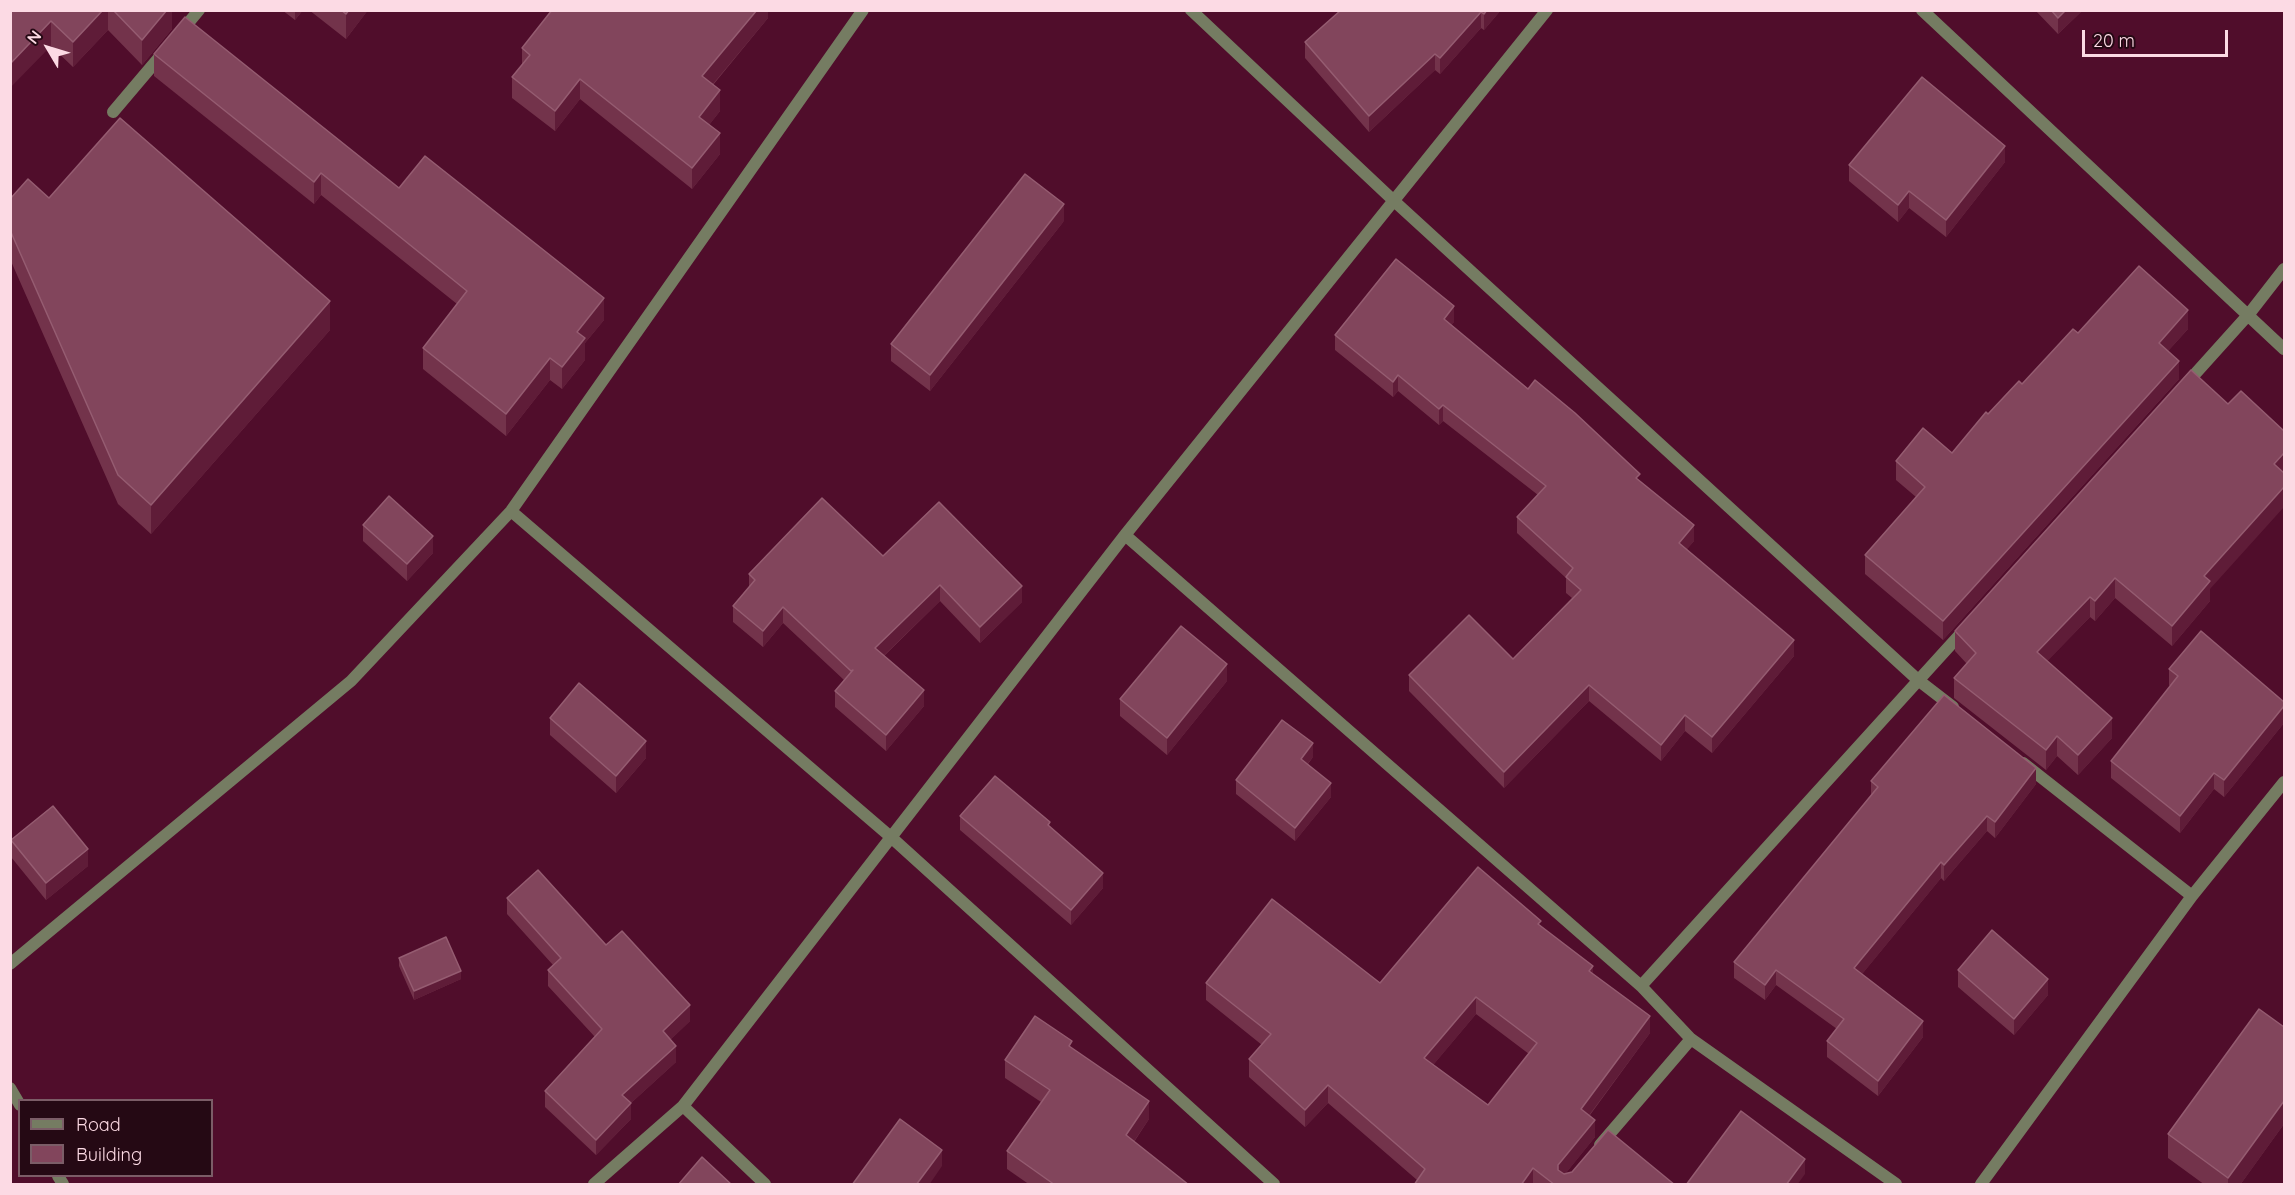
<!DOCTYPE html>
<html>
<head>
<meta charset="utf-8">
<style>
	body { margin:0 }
	#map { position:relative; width:2295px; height:1195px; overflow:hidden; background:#500d2b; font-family:Quicksand,sans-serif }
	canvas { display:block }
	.frame { position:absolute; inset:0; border:12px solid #fcdae4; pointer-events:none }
	.legend { position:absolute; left:18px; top:1099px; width:195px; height:78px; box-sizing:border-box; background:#250914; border:2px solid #7b5d67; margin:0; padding:8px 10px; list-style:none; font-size:18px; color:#fcdae4 }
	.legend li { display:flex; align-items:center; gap:12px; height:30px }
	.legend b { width:30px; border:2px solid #7b5d67 }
	.north { position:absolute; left:18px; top:18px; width:60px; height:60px; -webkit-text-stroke:4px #250914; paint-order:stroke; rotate:308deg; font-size:16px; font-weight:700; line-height:24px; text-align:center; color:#fcdae4 }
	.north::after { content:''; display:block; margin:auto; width:21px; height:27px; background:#fcdae4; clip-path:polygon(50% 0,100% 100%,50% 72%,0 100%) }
	.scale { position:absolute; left:2082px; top:30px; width:146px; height:27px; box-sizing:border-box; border:3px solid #fcdae4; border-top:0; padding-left:8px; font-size:18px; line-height:21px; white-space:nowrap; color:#fcdae4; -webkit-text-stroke:4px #250914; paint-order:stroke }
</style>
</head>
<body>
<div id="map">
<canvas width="2295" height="1195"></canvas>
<div class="frame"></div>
<ul class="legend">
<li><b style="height:8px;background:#757c62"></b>Road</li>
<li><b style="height:16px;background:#82455c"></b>Building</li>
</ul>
<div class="north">N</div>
<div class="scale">20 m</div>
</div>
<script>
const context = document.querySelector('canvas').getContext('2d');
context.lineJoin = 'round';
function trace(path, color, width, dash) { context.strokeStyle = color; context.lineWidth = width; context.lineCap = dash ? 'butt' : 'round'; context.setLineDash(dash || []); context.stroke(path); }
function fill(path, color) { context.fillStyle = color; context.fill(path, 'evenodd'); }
const minor = new Path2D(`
	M1191 10 1393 200 1918 680 1953 707
	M1922 10 2284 349
	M180 33 199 10
	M113 112 163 53
	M2186 384 2249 314 2284 269
	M511 511 892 838 1274 1184
	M1125 535 1641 986 1691 1039 1896 1184
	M2023 763 2192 896
	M10 964 351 681 511 511 863 10
	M1641 986 1965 629
	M10 1088 20 1105
	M683 1106 765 1184
	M1600 1145 1691 1039
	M58 1176 63 1184
	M594 1184 683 1106 1125 535 1547 10
	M1981 1184 2192 896 2284 782`);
const wall = new Path2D(`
	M10 10H172V29L142 65 108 30 73 67 51 46Z
	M282 10H303L295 20Z
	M309 10H368L346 39Z
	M768 10V18L713 85 720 111 709 125 720 154 692 189 580 99 555 131 512 98V77L522 65V48Z
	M1341 10H1501L1484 30 1481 28 1440 74 1435 70 1369 132 1305 58V42Z
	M2035 10H2083L2058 34Z
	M154 54 399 188 604 320 585 343V360L562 389 550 380 506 436 423 369V348L457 304 321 195 314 204 154 76Z
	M2005 162 1946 237 1909 208 1898 222 1849 181V165Z
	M49 198 330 330 151 534 118 504 10 259V199Z
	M1064 221 930 391 891 361V344Z
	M1454 322 1451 325 1640 481 1694 541 1686 550 1794 656 1712 753 1685 731 1661 761 1589 701 1504 788 1409 691V675L1513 659 1572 598 1566 593V578L1517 533V517L1538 495 1443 421 1439 425 1398 391 1393 397 1335 350V335Z
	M2188 329 2168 351 2179 379 1943 640 1865 574V555L1916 497 1896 480V461L1952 453 1988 414 2022 384 2078 333Z
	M2191 370 2210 589V601L2172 646 2115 598 2095 621 2090 617 2047 661 2112 738 2078 775 2057 756 2046 770 1954 698V678L1967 664 1955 651V631Z
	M363 525 433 553 407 581 363 541Z
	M883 556 1022 602 980 643 940 601 884 656 924 706 886 751 835 707V691L844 680 783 623 763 647 733 622V606L749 587V574Z
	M2169 669 2284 702V723L2224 797 2214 789 2180 833 2111 778V761L2170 686 2169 685Z
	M1227 681 1167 755 1120 716V699Z
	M550 718 646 758 616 793 550 735Z
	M1313 757 1308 764 1331 797 1295 841 1236 794V780Z
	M1871 781 2036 784 1995 838 1987 831 1944 881 1941 878 1862 974 1923 1037 1878 1096 1827 1057V1041L1837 1029 1776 985 1765 1000 1734 978V962L1871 796Z
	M960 816 1050 826 1103 888 1071 925 960 830Z
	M11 840 88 866 46 900 11 857Z
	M507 898 606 945 690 1021 670 1040 676 1062 631 1103V1119L596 1155 545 1107V1091L595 1037 548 986V970L553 965 507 914Z
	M1541 926 1593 975 1650 1033 1590 1115 1595 1137 1565 1174 1675 1185H1414L1417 1180 1328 1103 1305 1127 1249 1077V1059L1262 1045 1206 1000V983H1380ZM1476 1014 1529 1054 1488 1105 1433 1065Z
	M399 958 461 979 414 1000 399 966Z
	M1958 970 2048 995 2014 1035 1958 987Z
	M2284 1027V1124L2240 1185H2205L2168 1158V1134Z
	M1072 1048 1149 1119 1134 1142 1189 1185H1030L1007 1169V1151L1041 1102 1005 1078V1060Z`);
const shadedWall = new Path2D(`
	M103 10H108V30L73 67V42Z
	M167 10H172V29L142 65V40Z
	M295 10H303L295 20Z
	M349 10H368L346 39V14Z
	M757 10H768V18L702 97V76Z
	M1487 10H1501L1484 30V14Z
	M2066 10H2083L2058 34V18Z
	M1481 12V28L1440 74V58Z
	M51 21V46L10 88V64Z
	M1435 54V70L1369 132V116Z
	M580 79V99L555 131V111Z
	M720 90V111L699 138V117Z
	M720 133V154L692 189V168Z
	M2005 146V162L1946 237V220Z
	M321 173V195L314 204V182Z
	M1909 191V208L1898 222V205Z
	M1064 204V221L930 391V375Z
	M604 298V320L585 343V360L562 389V367L577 332Z
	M330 301V330L151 534V505Z
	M1454 306V322L1444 335V319Z
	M2188 310V329L2159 361V343Z
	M550 358V380L506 436V414Z
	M2179 361V379L1943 640V621Z
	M1398 375V391L1393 397V382Z
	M1443 405V421L1439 425V409Z
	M2284 453V473L2274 464Z
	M2284 487V507L2210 589V601L2172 646V626L2204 576Z
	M1694 525V541L1679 559V543Z
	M433 536V553L407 581V564Z
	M2115 578V598L2095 621V601Z
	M940 585V601L875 664V648Z
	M1022 586V602L980 643V627Z
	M2090 597V617L2037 672V652Z
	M783 607V623L763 647V631Z
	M1794 640V656L1712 753V737Z
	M1227 664V681L1167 755V738Z
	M1589 685V701L1504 788V772Z
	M924 690V706L886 751V735Z
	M2284 706V723L2224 797V780Z
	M1685 715V731L1661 761V745Z
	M2112 718V738L2078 775V755Z
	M2057 736V756L2046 770V750Z
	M646 741V758L616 793V776Z
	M1313 743V757L1301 772V759Z
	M2036 768V784L1995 838V822Z
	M2214 773V789L2180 833V816Z
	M1331 783V797L1295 841V828Z
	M1987 816V831L1944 881V865Z
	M88 849V866L46 900V883Z
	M1941 862V878L1854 984V968Z
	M1103 873V888L1071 925V910Z
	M1593 966V983L1589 971Z
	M1776 970V985L1765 1000V985Z
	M461 971V979L414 1000V991Z
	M2048 979V995L2014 1035V1019Z
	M1476 997V1014L1424 1076V1058Z
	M690 1005V1021L663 1047V1031Z
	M1650 1016V1033L1581 1126V1109Z
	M1923 1021V1037L1878 1096V1081Z
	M676 1046V1062L631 1103V1119L596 1155V1140L622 1095Z
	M1328 1085V1103L1305 1127V1110Z
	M1149 1101V1119L1126 1153V1135Z
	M2284 1101V1124L2240 1185H2228V1178Z
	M1595 1120V1137L1558 1183V1165Z
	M942 1150V1166L929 1185H916Z
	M1805 1159V1174L1797 1185H1786Z
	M1533 1168V1185H1521Z`);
const building = new Path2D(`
	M10 10H103L73 42 51 21 10 64Z
	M113 10H167L142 40Z
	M341 10H349L346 14Z
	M552 10H757L702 76 720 90 699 117 720 133 692 168 580 79 555 111 512 77 530 55 522 48Z
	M1341 10H1487L1484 14 1481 12 1440 58 1435 54 1369 116 1305 42Z
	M2051 10H2066L2058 18Z
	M185 17 399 188 425 156 604 298 577 332 585 338 562 367 550 358 506 414 423 348 467 291 321 173 314 182 154 54Z
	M1922 77 2005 146 1946 220 1909 191 1898 205 1849 165Z
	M120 118 330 301 151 505 118 475 10 230V199L28 179 49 198Z
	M1025 174 1064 204 930 375 891 344Z
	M1396 259 1454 306 1444 319 1528 389 1535 380 1575 413 1640 474 1636 478 1694 525 1679 543 1794 640 1712 737 1685 715 1661 745 1589 685 1504 772 1409 675 1469 615 1513 659 1581 590 1566 577 1573 568 1517 517 1546 486 1443 405 1439 409 1398 375 1393 382 1335 335Z
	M2139 266 2188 310 2159 343 2179 361 1943 621 1865 555 1925 487 1896 461 1923 428 1952 453 1986 412 1988 414 2019 381 2022 384 2073 329 2078 333Z
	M2191 370 2228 404 2241 391 2284 431V453L2274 464 2284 473V487L2204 576 2210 581 2172 626 2115 578 2095 601 2090 597 2037 652 2112 718 2078 755 2057 736 2046 750 1954 678 1976 653 1955 631Z
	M389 496 433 536 407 564 363 525Z
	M822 498 883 556 939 502 1022 586 980 627 940 585 875 648 924 690 886 735 835 691 853 670 851 671 783 607 763 631 733 606 755 580 749 574Z
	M1181 626 1227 664 1167 738 1120 699Z
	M2201 631 2284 702V706L2224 780 2214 773 2180 816 2111 761 2178 676 2169 669Z
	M579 683 646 741 616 776 550 718Z
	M1944 695 2036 768 1995 822 1987 816 1944 865 1941 862 1854 968 1923 1021 1878 1081 1827 1041 1844 1019 1776 970 1765 985 1734 962 1878 787 1871 781Z
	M1282 720 1313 743 1301 759 1331 783 1295 828 1236 780Z
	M995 776 1050 822 1048 825 1103 873 1071 910 960 816Z
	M53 806 88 849 46 883 11 840Z
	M1478 867 1541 921 1538 924 1593 966 1589 971 1650 1016 1581 1109 1595 1120 1558 1165V1170L1564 1174 1572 1172 1608 1130 1675 1185H1555L1533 1168 1521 1185H1414L1425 1169 1328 1085 1305 1110 1249 1059 1271 1034 1206 983 1272 899 1380 983ZM1476 997 1537 1043 1488 1105 1424 1058Z
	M538 870 606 945 622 931 690 1005 663 1031 676 1046 622 1095 631 1103 596 1140 545 1091 602 1029 548 970 561 958 507 898Z
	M1992 930 2048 979 2014 1019 1958 970Z
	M446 937 461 971 414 991 399 958Z
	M2259 1009 2284 1027V1101L2228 1178 2168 1134Z
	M1035 1016 1072 1041 1069 1046 1149 1101 1126 1135 1189 1185H1055L1007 1151 1050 1090 1005 1060Z
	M1741 1111 1805 1159 1786 1185H1686Z
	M900 1119 942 1150 916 1185H852Z
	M702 1157 732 1185H678Z`);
trace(minor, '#757c62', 12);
fill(wall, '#73334b');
fill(shadedWall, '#5f1c38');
fill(building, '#82455c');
trace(building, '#955c71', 1.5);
</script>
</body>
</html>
